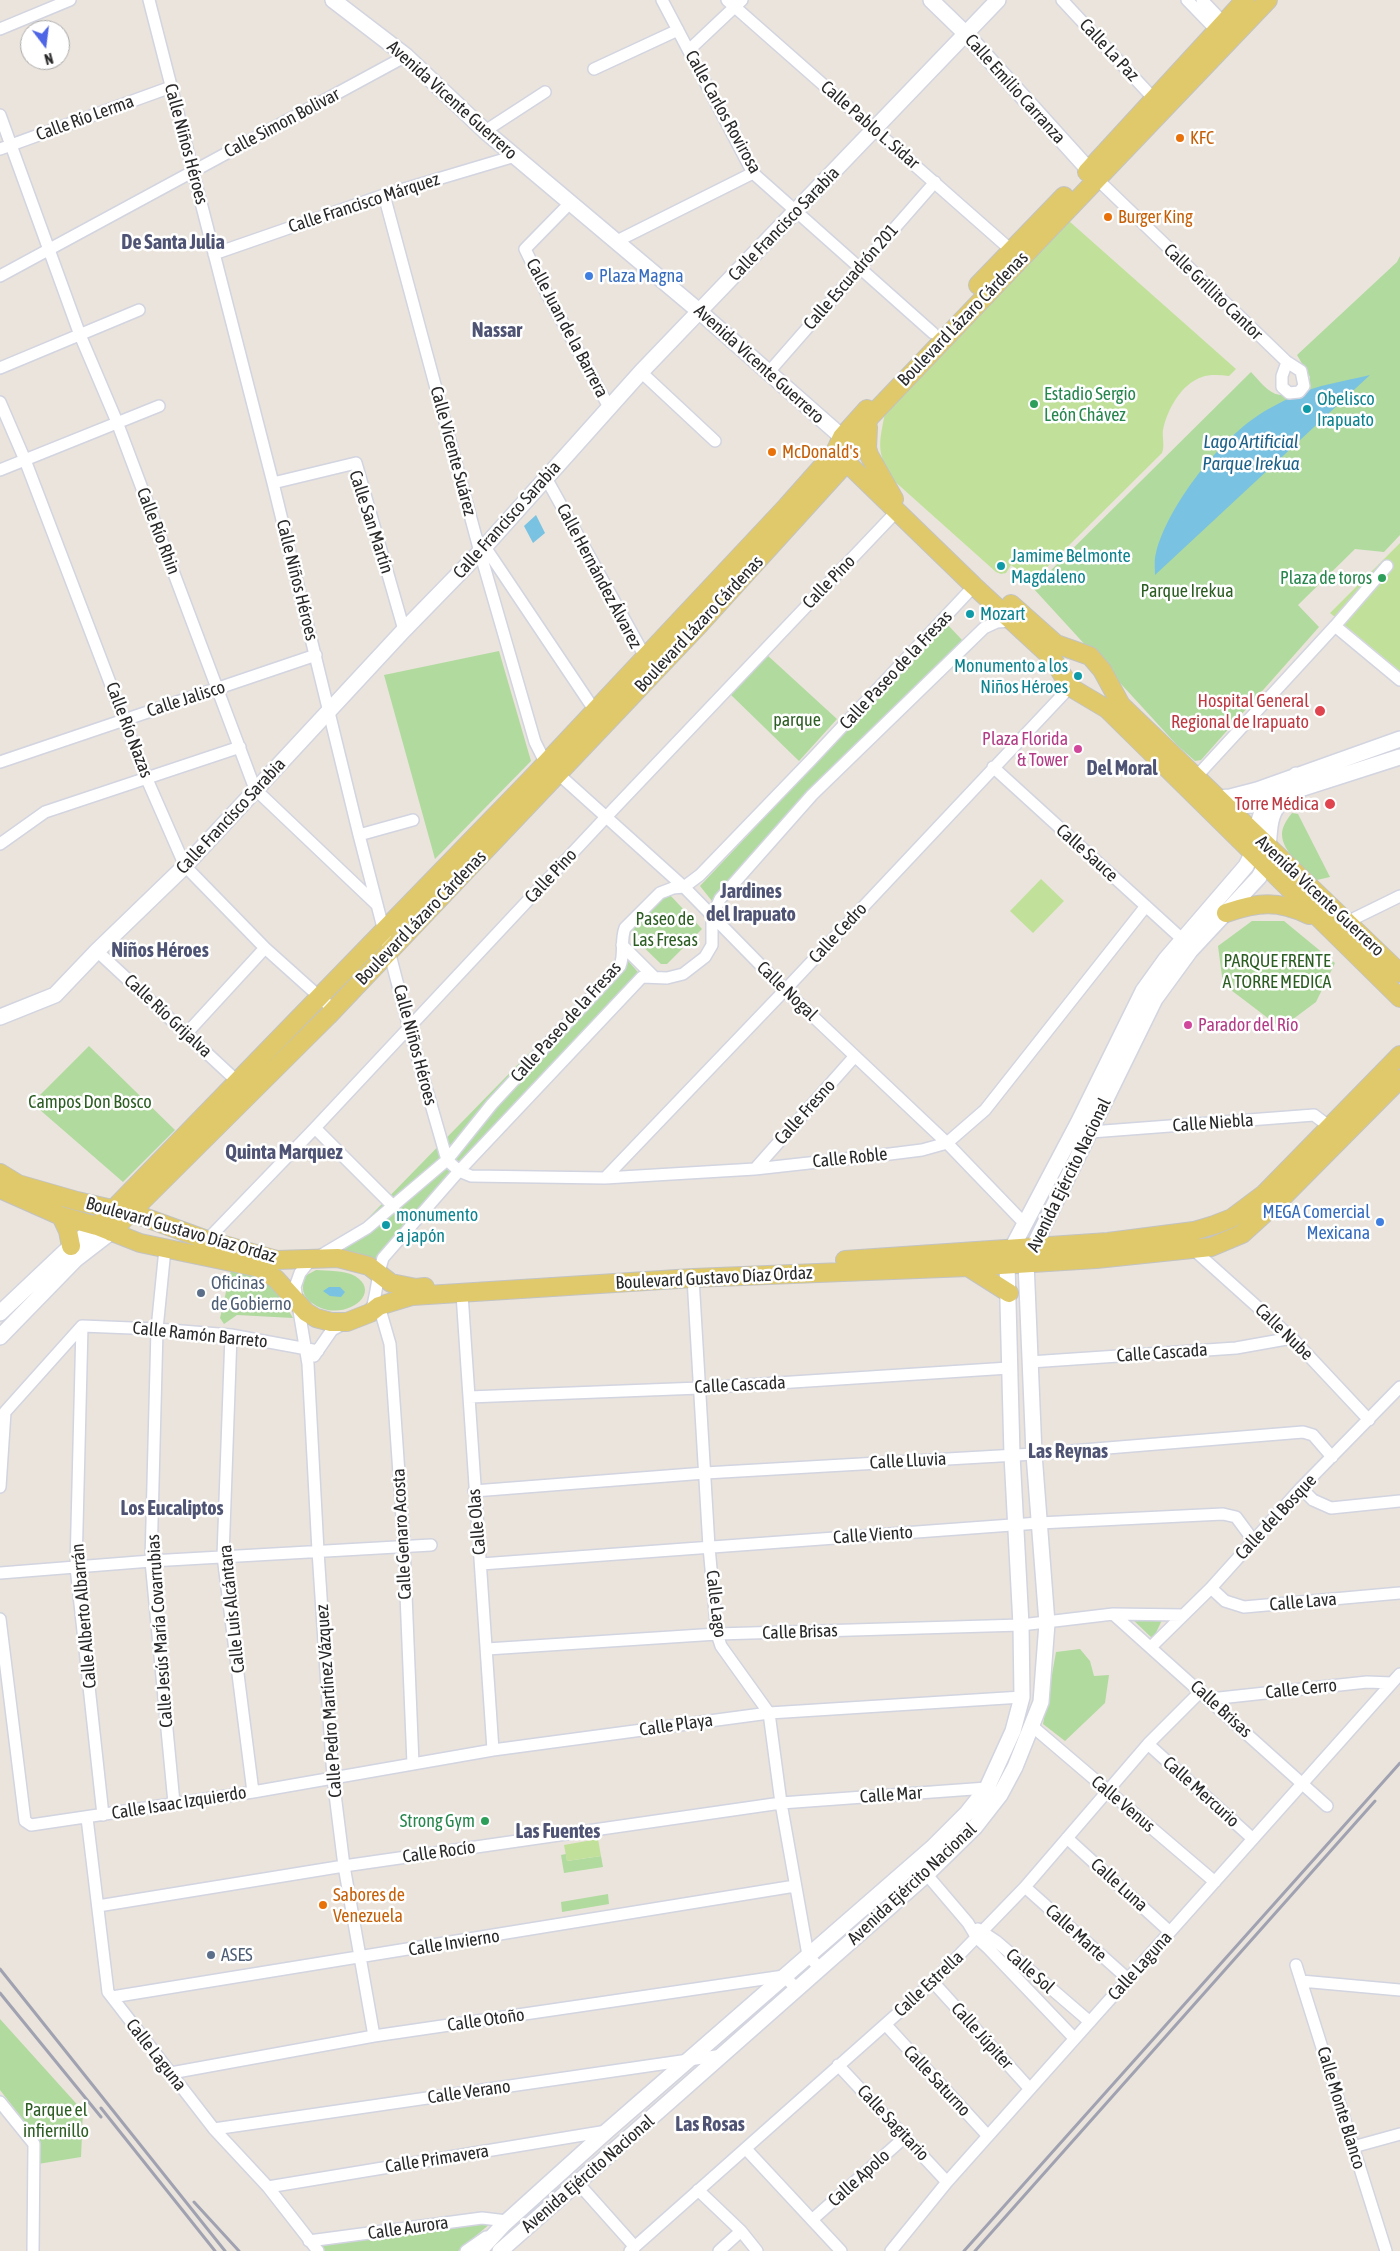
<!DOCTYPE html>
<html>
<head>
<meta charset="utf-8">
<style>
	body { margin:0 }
	#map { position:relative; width:1400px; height:2251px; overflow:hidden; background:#eae4dc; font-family:"Asap Condensed",sans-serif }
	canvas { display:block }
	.north { position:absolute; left:20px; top:20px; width:50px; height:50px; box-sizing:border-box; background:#fff; border:1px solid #a9a9a9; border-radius:50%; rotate:165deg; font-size:14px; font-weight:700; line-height:20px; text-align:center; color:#292929 }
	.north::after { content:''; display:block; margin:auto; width:18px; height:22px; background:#4e65e5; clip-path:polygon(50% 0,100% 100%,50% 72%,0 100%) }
</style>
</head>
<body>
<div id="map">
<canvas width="1400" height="2251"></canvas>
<div class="north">N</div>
</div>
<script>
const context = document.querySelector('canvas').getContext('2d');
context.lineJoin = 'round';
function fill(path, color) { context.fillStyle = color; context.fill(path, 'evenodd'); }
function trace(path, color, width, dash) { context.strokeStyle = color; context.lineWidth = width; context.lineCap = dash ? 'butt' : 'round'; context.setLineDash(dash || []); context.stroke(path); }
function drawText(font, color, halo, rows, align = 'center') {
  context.font = font + ' "Asap Condensed",sans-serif'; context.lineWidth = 5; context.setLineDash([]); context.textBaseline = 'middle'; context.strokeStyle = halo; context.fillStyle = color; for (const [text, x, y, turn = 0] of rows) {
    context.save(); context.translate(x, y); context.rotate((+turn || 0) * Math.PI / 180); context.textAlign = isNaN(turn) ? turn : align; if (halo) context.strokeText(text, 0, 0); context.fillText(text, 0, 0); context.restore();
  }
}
const green = new Path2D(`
	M1400 256V535L1384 552 1355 549 1298 605 1319 627 1201 760 1195 761 1177 745 1033 588 1251 372C1271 394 1275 401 1306 390L1310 377 1297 355 1397 262Z
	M947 624 963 641 712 901 700 886Z
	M499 651 531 761 435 859 384 675Z
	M766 654 837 719 799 761 729 693Z
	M1292 813 1298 814 1330 877 1317 880C1305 868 1282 853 1282 834 1282 826 1288 818 1292 813Z
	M669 894 702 929 667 964H661L631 935C635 923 656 898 669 894Z
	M1252 921H1284L1335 963 1316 1002 1281 1028 1223 984 1218 946Z
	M624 956 642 977 373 1262 335 1252Z
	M89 1046 175 1130 123 1182 32 1103Z
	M231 1270 261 1278 279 1294 293 1318 237 1315 224 1324 220 1318Z
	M316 1270C328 1271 344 1270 355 1276 385 1294 341 1325 312 1303 301 1295 302 1287 305 1276Z
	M1130 1617 1162 1620 1153 1639Z
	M1080 1649 1090 1661 1094 1676 1109 1675 1105 1703 1065 1741 1043 1724 1056 1652Z
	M566 1854 567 1861 601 1856 603 1867 564 1873 561 1855Z
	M608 1894 609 1904 562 1912 561 1902Z
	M0 2019 83 2111 81 2157 38 2164 35 2135 0 2090Z
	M491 2223 458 2251H324L320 2245Z`);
const pitch = new Path2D(`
	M1069 221 1236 369 1229 376C1220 375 1210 374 1202 377 1181 384 1167 410 1163 430 1162 437 1165 446 1162 453L1033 581 1011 565 1006 573 1001 574 996 572 892 479C876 451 879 444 885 413Z
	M1400 543V671L1330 613Z
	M1041 879 1064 901 1033 933 1010 911Z
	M598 1839 601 1856 567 1861 564 1845Z`);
const water = new Path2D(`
	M1370 375 1155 575C1155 568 1154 559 1156 553 1167 508 1216 445 1253 419 1265 410 1280 403 1293 396 1317 385 1345 381 1370 375Z
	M536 515 545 533 533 543 524 526Z
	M329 1287H340L345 1292 341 1297 330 1296 323 1291Z`);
const street = new Path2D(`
	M149 0 273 483 359 835 409 1028 447 1160 459 1171 471 1176 605 1178 755 1169 890 1154 922 1150 947 1143 985 1110 1146 906
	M662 0 753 173 933 333
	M727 0 1011 250
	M1062 0 1155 100
	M1187 0 1217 31
	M1202 0 1224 23
	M0 29 70 0
	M689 50 742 0
	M594 69 678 30
	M0 115 80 335 117 422 255 789 376 904
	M485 131 545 92
	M0 149 171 87
	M1097 179 1287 362 1301 371 1304 386 1299 392 1289 393 1282 387V376L1287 362
	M384 195 480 552 535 742 545 762 684 887 785 990 947 1143 1026 1225
	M570 203 525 249 548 296 609 407
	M617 241 753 173
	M214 254 384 195 515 156
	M0 276 406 56
	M0 368 139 310
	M641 372 715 441
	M768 373 935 182
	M0 402 25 460 146 777 185 866 265 948 333 1009
	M0 470 159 406
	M546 478 648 662
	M273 483 356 463 404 630
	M485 547 595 711
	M1335 626 1400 680
	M0 762 316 655
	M993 767 1182 939
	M1196 777 1335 626 1387 566
	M359 835 413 820
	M0 844 45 812 240 747
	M1347 922 1400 896
	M622 945 654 977
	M97 951 238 1082
	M186 1034 265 948
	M315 1128 394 1207
	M1091 1132 1314 1115 1330 1127
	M755 1169 855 1056
	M605 1178 785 990 1070 687
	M207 1240 315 1128 607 816 896 512
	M165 1249 157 1329 151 1561 174 1803
	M1194 1250 1292 1338 1369 1420
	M693 1278 709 1547 717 1634 721 1646 769 1713 781 1803 808 1955 820 1969
	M462 1294 493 1750
	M379 1306 390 1344 404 1546 413 1764
	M371 1312C377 1294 377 1276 383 1258L459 1171 642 977 667 978 683 974 705 957 712 945V917L720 899 812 795 984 628 997 622 1012 621
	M82 1326 76 1567 103 1815
	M82 1326 157 1329 231 1335 318 1351
	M231 1335 223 1556 253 1792
	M314 1356 332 1330 345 1323
	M1030 1362 1236 1348 1292 1338
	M469 1397 700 1388 1009 1368
	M0 1487 5 1412 82 1326
	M1301 1488 1313 1500 1331 1508 1400 1501
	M474 1491 705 1473 1034 1454 1303 1432 1313 1435 1332 1457
	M481 1564 1039 1523 1223 1514 1236 1517 1253 1540
	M0 1573 151 1561 431 1545
	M1211 1588 1225 1601 1244 1607 1400 1593
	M1113 1614 1327 1806
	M0 1619 25 1821 31 1825 253 1792 493 1750 769 1713 1022 1697
	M1152 1646 1211 1588 1301 1488 1400 1387
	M487 1649 717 1634 1021 1625 1113 1614 1183 1615
	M1210 1699 1367 1682 1392 1683
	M1032 1726 1215 1882
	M1148 1744 1253 1839
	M87 1818 108 1992 214 2129 268 2187 318 2251
	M1067 1838 1170 1932
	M922 1869 968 1923 977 1938 988 1948 1074 2038
	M1025 1887 1128 1979
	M98 1906 344 1866 781 1803 987 1788 992 1791
	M978 1929 996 1941 1090 2022
	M1296 1965 1386 2251
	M1301 1981 1400 1990
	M933 1982 1030 2089
	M112 1997 795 1886
	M886 2025 988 2136
	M374 2036 344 1866 333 1778 318 1551 308 1364 295 1287 300 1273 308 1263 367 1228 447 1160 492 1104 620 966C625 953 620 941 625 928L660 893 673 888 684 887 700 875 811 760 974 586
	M838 2065 947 2182
	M171 2073 374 2036 784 1976 797 1989
	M0 2102 34 2144 33 2251
	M214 2129 723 2055
	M1353 2147 1400 2134
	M746 2149 841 2251
	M577 2182 635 2247
	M268 2187 607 2131
	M698 2190 741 2231 757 2251
	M813 2219 905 2137
	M309 2241 482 2218 507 2221
	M466 2251 486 2237
	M630 2251 933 1982 1025 1887 1148 1744 1201 1691
	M719 2251 741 2231
	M891 2251 947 2182 1400 1674`);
const secondary = new Path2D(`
	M333 0 406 56 485 131 700 312 842 437
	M931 0 966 34 1097 179
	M1216 798 1230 797 1257 790 1400 739
	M1221 809 1250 805 1400 757
	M0 1017 55 995 97 951 185 866 404 630 480 552 641 372 998 0
	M0 1313 71 1246 97 1226
	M0 1337 76 1259 111 1232
	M479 2251 504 2224 607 2131 932 1848 967 1813 987 1788 1013 1731 1022 1697 1021 1625 1012 1455 1007 1264 1011 1250 1078 1123 1143 991 1166 959 1246 866C1257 848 1254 828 1263 810 1270 797 1285 786 1296 775
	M500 2251 926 1875 975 1827 1000 1795 1015 1767 1041 1702 1047 1623 1034 1454 1026 1262 1155 999 1190 951 1259 877C1274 853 1264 824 1277 807 1283 800 1292 795 1299 790`);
const primary = new Path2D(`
	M1087 172 1245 0
	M978 285 1064 196
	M868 427 867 448 869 455 894 499
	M840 456 974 586 1052 658 1070 687 1107 709 1400 998
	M1011 604 1056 644 1090 656 1102 670 1121 705 1400 973
	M1226 913C1258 902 1278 900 1309 915
	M0 1173 18 1184 77 1201 138 1215 207 1240 277 1260 338 1258 369 1266 391 1283 416 1288 425 1287
	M0 1189 61 1216 97 1226 140 1243 260 1268 276 1279 306 1312 316 1318 331 1322H347L370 1313 379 1306 412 1296 693 1278 968 1267 1096 1259 1211 1247 1242 1234 1286 1194 1400 1079
	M61 1216 68 1231 71 1246
	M97 1226 531 779 787 506 835 452 842 437 867 409
	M111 1232 328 1016 700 624 847 462 870 417 1268 0
	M845 1260 1108 1242 1194 1231 1214 1225 1232 1218 1264 1194 1400 1055
	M968 1267 1009 1293`);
const rail = new Path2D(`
	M0 1969 225 2251
	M0 1993 101 2117
	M101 2108 215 2251
	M194 2202 239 2251
	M964 2251 1400 1763
	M975 2251 1375 1801`);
const markers = [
	[1180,138,5,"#e8710a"],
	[1108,217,5,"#e8710a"],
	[589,276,5,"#3f7fe0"],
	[1034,404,5,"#2e9e5b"],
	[1307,409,5,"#0f9aa8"],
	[772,452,5,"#e8710a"],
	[1001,566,5,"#0f9aa8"],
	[1382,578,5,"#2e9e5b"],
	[970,614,5,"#0f9aa8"],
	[1078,676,5,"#0f9aa8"],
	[1320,711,6,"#e0444e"],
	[1078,749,5,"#d1479c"],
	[1330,804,6,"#e0444e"],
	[1188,1025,5,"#d1479c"],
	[1380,1222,5,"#3f7fe0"],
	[386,1225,5,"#0f9aa8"],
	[201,1293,5,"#5c6f8a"],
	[485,1821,5,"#2e9e5b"],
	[323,1905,5,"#e8710a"],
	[211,1955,5,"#5c6f8a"]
];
const streetNames = [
	["Calle La Paz",1109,50,47],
	["Calle Emilio Carranza",1015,89,48],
	["Avenida Vicente Guerrero",452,100,42],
	["Calle Carlos Rovirosa",723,112,61],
	["Calle Río Lerma",85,118,-20],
	["Calle Simon Bolivar",282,123,-28],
	["Calle Pablo L. Sidar",870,125,41],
	["Calle Niños Héroes",186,144,75],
	["Calle Francisco Márquez",364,203,-18],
	["Calle Francisco Sarabia",784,224,-46],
	["Calle Escuadrón 201",851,277,-49],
	["Calle Grillito Cantor",1213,292,44],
	["Boulevard Lázaro Cárdenas",963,319,-46],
	["Calle Juan de la Barrera",567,328,62],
	["Avenida Vicente Guerrero",759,364,42],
	["Calle Vicente Suárez",453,451,75],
	["Calle Francisco Sarabia",507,520,-48],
	["Calle San Martín",371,522,72],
	["Calle Río Rhin",158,531,69],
	["Calle Hernández Álvarez",599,576,62],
	["Calle Niños Héroes",297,580,76],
	["Calle Pino",829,582,-46],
	["Boulevard Lázaro Cárdenas",699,624,-47],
	["Calle Paseo de la Fresas",896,670,-47],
	["Calle Jalisco",186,699,-18],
	["Calle Río Nazas",129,730,69],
	["Calle Francisco Sarabia",231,816,-47],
	["Calle Sauce",1087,853,42],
	["Calle Pino",551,876,-47],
	["Avenida Vicente Guerrero",1320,896,43],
	["Boulevard Lázaro Cárdenas",421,918,-46],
	["Calle Cedro",838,933,-47],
	["Calle Nogal",787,991,44],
	["Calle Río Grijalva",168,1016,43],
	["Calle Paseo de la Fresas",566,1022,-48],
	["Calle Niños Héroes",415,1045,75],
	["Calle Fresno",805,1112,-48],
	["Calle Niebla",1213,1123,-4],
	["Calle Roble",850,1158,-6],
	["Avenida Ejército Nacional",1069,1175,-64],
	["Boulevard Gustavo Díaz Ordaz",181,1230,16],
	["Boulevard Gustavo Díaz Ordaz",714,1278,-3],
	["Calle Nube",1284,1332,44],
	["Calle Ramón Barreto",200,1335,6],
	["Calle Cascada",1162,1353,-4],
	["Calle Cascada",740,1385,-3],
	["Calle Lluvia",908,1461,-3],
	["Calle del Bosque",1276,1517,-47],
	["Calle Olas",477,1522,-95],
	["Calle Genaro Acosta",402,1534,-93],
	["Calle Viento",873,1535,-4],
	["Calle Lava",1303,1602,-5],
	["Calle Lago",716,1604,83],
	["Calle Luis Alcántara",232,1609,-96],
	["Calle Alberto Albarrán",84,1616,-95],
	["Calle Jesús María Covarrubias",160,1631,-94],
	["Calle Brisas",800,1632,-2],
	["Calle Cerro",1301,1689,-6],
	["Calle Pedro Martínez Vázquez",329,1701,-94],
	["Calle Brisas",1221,1709,42],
	["Calle Playa",676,1725,-8],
	["Calle Mercurio",1201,1792,42],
	["Calle Mar",891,1795,-4],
	["Calle Isaac Izquierdo",179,1803,-9],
	["Calle Venus",1123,1804,40],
	["Calle Rocío",439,1852,-8],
	["Avenida Ejército Nacional",912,1884,-43],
	["Calle Luna",1119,1885,42],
	["Calle Marte",1076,1933,42],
	["Calle Invierno",454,1943,-9],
	["Calle Laguna",1140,1966,-48],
	["Calle Sol",1030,1971,41],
	["Calle Estrella",929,1984,-43],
	["Calle Otoño",486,2020,-8],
	["Calle Júpiter",982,2036,48],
	["Calle Laguna",156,2055,52],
	["Calle Saturno",937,2081,47],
	["Calle Verano",469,2092,-8],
	["Calle Monte Blanco",1341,2108,73],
	["Calle Sagitario",893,2123,47],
	["Calle Primavera",437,2159,-9],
	["Avenida Ejército Nacional",588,2174,-41],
	["Calle Apolo",859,2178,-42],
	["Calle Aurora",408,2228,-8]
];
const foodNames = [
	["KFC",1190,138],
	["Burger King",1118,217],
	["McDonald's",782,452],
	["Sabores de",333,1895],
	["Venezuela",333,1916]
];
const shopNames = [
	["Plaza Magna",599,276],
	["MEGA Comercial",1370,1212,"right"],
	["Mexicana",1370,1233,"right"]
];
const leisureNames = [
	["Estadio Sergio",1044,394,"left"],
	["León Chávez",1044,415,"left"],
	["Plaza de toros",1372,578],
	["Strong Gym",475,1821]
];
const cultureNames = [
	["Obelisco",1317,399],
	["Irapuato",1317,420],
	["Jamime Belmonte",1011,556],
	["Magdaleno",1011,577],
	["Mozart",980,614],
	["Monumento a los",1068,666,"right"],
	["Niños Héroes",1068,687,"right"],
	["monumento",396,1215],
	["a japón",396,1236]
];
const parkNames = [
	["Parque Irekua",1187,591],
	["parque",797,720],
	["Paseo de",665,919],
	["Las Fresas",665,940],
	["PARQUE FRENTE",1277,961],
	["A TORRE MEDICA",1277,982],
	["Campos Don Bosco",90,1102],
	["Parque el",56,2110],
	["infiernillo",56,2131]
];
const healthNames = [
	["Hospital General",1309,701],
	["Regional de Irapuato",1309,722],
	["Torre Médica",1319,804]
];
const hotelNames = [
	["Plaza Florida",1068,739],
	["& Tower",1068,760],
	["Parador del Río",1198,1025,"left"]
];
const serviceNames = [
	["Oficinas",211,1283],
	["de Gobierno",211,1304],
	["ASES",221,1955]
];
const waterNames = [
	["Lago Artificial",1251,442],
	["Parque Irekua",1251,464]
];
const quarterNames = [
	["De Santa Julia",173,243],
	["Nassar",497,331],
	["Del Moral",1122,769],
	["Jardines",751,892],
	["del Irapuato",751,915],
	["Niños Héroes",160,951],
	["Quinta Marquez",284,1153],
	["Las Reynas",1068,1452],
	["Los Eucaliptos",172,1509],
	["Las Fuentes",558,1832],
	["Las Rosas",710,2125]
];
fill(green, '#b1da9f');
fill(pitch, '#c1e19b');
fill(water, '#7ac2e1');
trace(street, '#d2d4e0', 14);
trace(secondary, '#d2d4e0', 18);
trace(primary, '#c3c3c3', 20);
trace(street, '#fff', 11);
trace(secondary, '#fff', 15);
trace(primary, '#e0c96a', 18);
trace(rail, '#a0a2b1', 3);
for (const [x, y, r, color] of markers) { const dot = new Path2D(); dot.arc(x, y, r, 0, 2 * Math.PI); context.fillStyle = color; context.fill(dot); trace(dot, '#fff', 2); }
drawText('18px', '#292929', '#fff', streetNames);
drawText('18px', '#c56008', '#fff', foodNames, 'left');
drawText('18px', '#366cbe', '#fff', shopNames, 'left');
drawText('18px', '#27864d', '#fff', leisureNames, 'right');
drawText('18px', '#0d838f', '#fff', cultureNames, 'left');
drawText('18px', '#2c5d22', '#fff', parkNames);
drawText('18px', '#be3a42', '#fff', healthNames, 'right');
drawText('18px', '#b23c85', '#fff', hotelNames, 'right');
drawText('18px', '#4e5e75', '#fff', serviceNames, 'left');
drawText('italic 19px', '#1c618a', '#fff', waterNames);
drawText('bold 20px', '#4f5474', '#fff', quarterNames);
</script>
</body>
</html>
